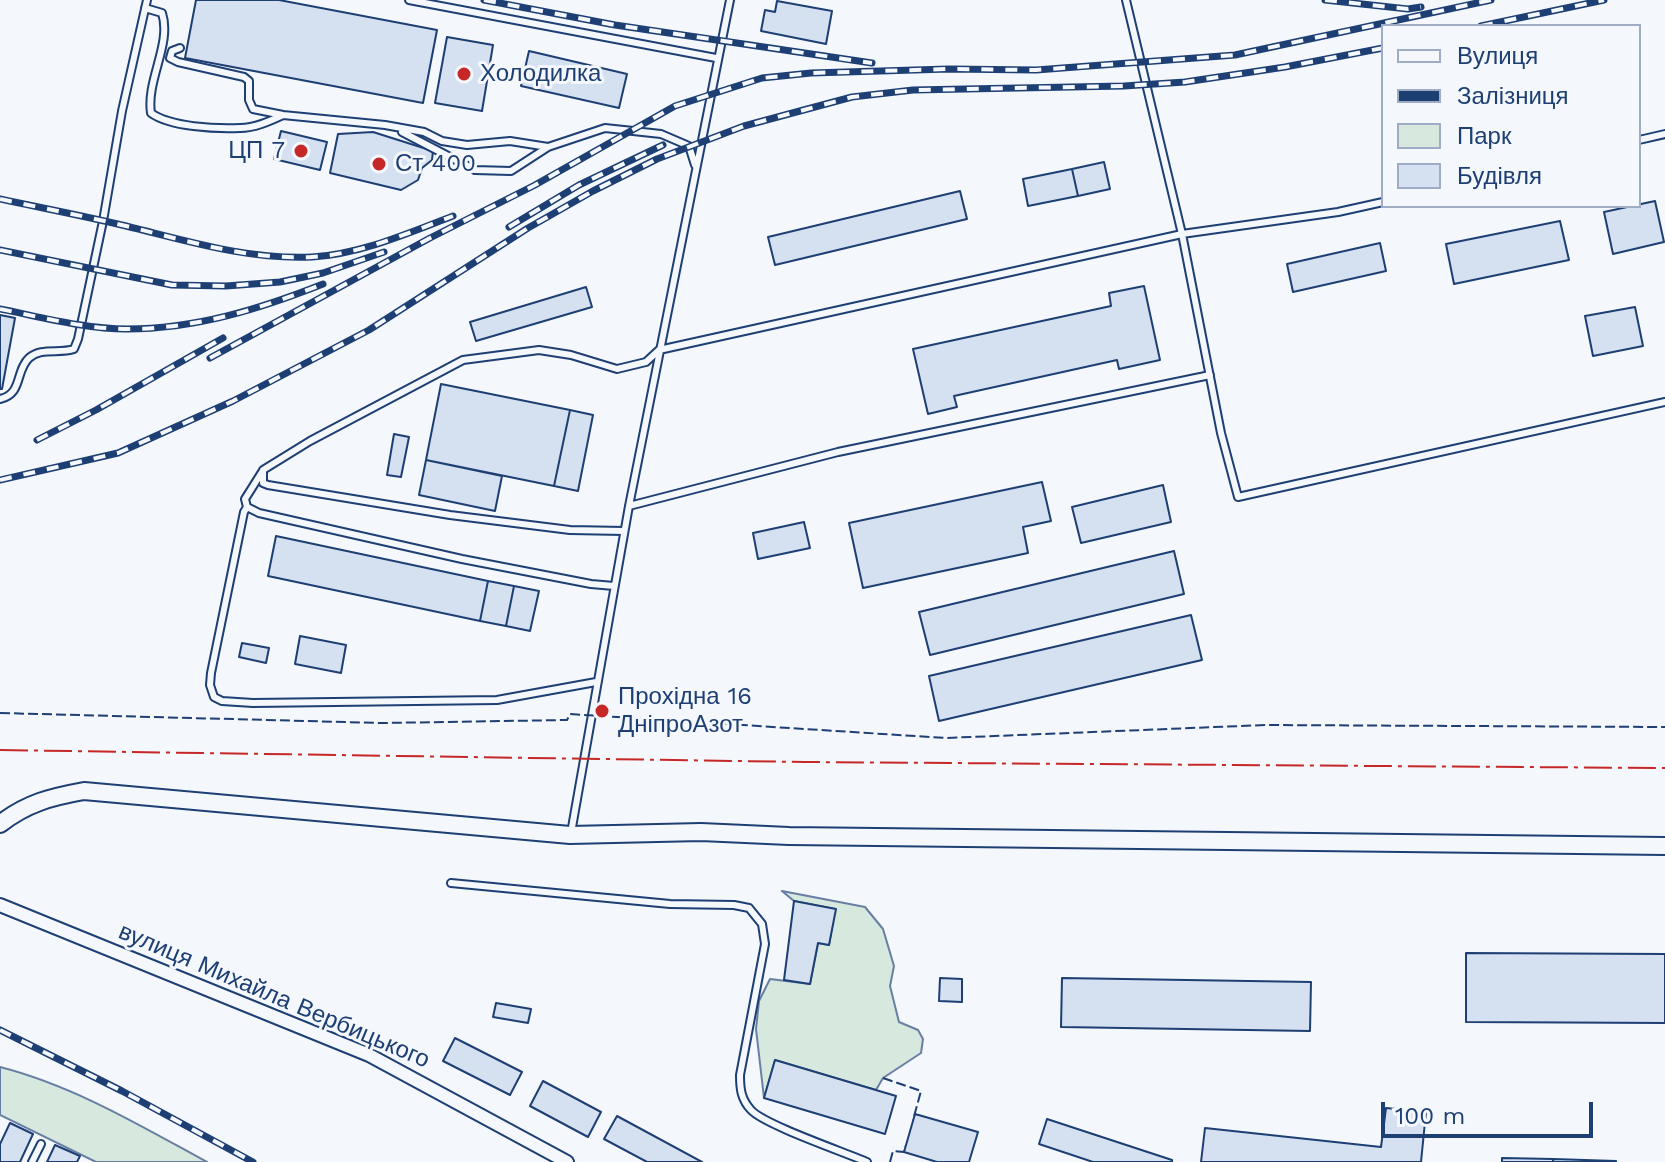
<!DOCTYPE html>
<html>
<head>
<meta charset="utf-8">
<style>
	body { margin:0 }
	#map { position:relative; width:1665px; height:1162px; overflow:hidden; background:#f4f7fb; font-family:"Work Sans",sans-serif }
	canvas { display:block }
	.legend { position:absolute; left:1381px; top:24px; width:260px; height:184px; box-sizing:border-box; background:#f4f7fb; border:2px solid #9eadc5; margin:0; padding:10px 14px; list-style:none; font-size:24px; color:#1d3f73 }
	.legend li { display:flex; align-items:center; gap:16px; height:40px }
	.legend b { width:40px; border:2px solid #9eadc5 }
	.scale { position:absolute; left:1381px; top:1102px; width:212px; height:36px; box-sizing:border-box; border:4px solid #1d3f73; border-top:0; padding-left:10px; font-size:24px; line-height:28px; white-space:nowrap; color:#1d3f73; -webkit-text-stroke:6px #f4f7fb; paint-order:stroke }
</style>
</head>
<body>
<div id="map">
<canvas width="1665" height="1162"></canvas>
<ul class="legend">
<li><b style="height:10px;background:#f4f7fb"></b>Вулиця</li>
<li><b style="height:10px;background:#1d3f73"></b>Залізниця</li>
<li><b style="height:22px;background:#d7e8df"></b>Парк</li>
<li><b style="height:22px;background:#d5e0f0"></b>Будівля</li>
</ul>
<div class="scale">100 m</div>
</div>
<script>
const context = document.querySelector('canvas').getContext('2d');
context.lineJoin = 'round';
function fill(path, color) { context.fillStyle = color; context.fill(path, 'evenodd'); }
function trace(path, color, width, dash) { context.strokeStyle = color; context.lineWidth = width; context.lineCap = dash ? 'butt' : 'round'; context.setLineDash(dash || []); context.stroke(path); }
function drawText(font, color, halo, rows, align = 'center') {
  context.font = font + ' "Work Sans",sans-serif'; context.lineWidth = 6; context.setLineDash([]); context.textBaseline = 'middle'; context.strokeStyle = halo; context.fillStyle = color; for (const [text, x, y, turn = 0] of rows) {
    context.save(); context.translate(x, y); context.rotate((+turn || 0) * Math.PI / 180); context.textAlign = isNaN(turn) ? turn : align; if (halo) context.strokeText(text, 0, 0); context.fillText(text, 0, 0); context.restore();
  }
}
const green = new Path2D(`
	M782 891 865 907 883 929 894 966 890 986 899 1022 918 1030 923 1039 921 1053 883 1078 876 1090 775 1060 764 1098 756 1029 759 1001 770 979 810 984 818 943 829 945 835 909 794 901Z
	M0 1067C74 1086 141 1126 207 1162H96L0 1115Z`);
const building = new Path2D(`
	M196 0H279L437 30 423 103 185 58Z
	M777 1 832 11 826 44 761 31 765 10 775 12Z
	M447 37 493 45 482 111 435 103Z
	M529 51 627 74 619 108 521 86Z
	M281 131 327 142 320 170 274 159Z
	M373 132 433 151 432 160 422 168 418 180 401 190 330 173 338 134Z
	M1104 162 1110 189 1078 196 1072 169Z
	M1072 169 1078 196 1028 206 1023 179Z
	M960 191 967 219 775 265 768 237Z
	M1655 201 1664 242 1613 254 1604 212Z
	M1560 221 1569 260 1454 284 1446 244Z
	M1380 243 1386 271 1293 292 1287 264Z
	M1144 286 1160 360 1119 369 1117 360 954 396 957 407 928 414 913 349 1111 306 1109 293Z
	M586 287 592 307 476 341 470 322Z
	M1635 307 1643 346 1593 356 1585 316Z
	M0 315 15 318 2 389H0Z
	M441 384 570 410 554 486 426 460Z
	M570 410 593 415 578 491 554 486Z
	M394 434 409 437 401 477 387 475Z
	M426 460 502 476 495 511 419 495Z
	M1042 482 1051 521 1023 527 1028 553 863 588 849 523Z
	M1163 485 1171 522 1081 543 1072 507Z
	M804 522 810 548 758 559 753 533Z
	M276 536 488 581 480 621 268 576Z
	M1174 551 1184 594 930 655 919 612Z
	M488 581 514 586 506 626 480 621Z
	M514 586 539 591 530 631 506 626Z
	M1191 615 1202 660 939 721 929 676Z
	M300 636 346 645 341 673 295 664Z
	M242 643 269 648 266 663 239 657Z
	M794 901 836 909 829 945 818 943 810 984 784 980Z
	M1466 953 1665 954V1023L1466 1022Z
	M940 978 962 979V1002L939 1001Z
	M1062 978 1311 982 1310 1031 1061 1027Z
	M496 1003 531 1009 528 1023 493 1017Z
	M455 1038 522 1072 510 1095 443 1061Z
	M775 1060 896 1096 885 1134 764 1098Z
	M543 1081 601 1112 588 1137 530 1106Z
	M1386 1108 1426 1112 1421 1162H1201L1205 1128 1381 1147Z
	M915 1114 978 1132 969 1162H937L904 1152Z
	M617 1116 702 1162H647L604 1139Z
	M1047 1119 1172 1160V1162H1093L1039 1144Z
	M10 1123 33 1134 20 1162H0V1144Z
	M55 1145 80 1156 77 1162H47Z
	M1502 1158 1553 1159V1162H1502Z
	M1553 1159 1616 1161V1162H1553Z`);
const service = new Path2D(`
	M409 0 716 58
	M1126 0 1182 234 1221 433 1238 497 1665 402
	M145 8 162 13C172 44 146 80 151 113 170 127 216 129 240 128 255 128 270 121 283 115
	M180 48 172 51 170 58 178 62 244 77 249 81V100L253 109 283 115 385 125 424 132 442 141 467 145 510 141 548 147
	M402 132 475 170 511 171 548 147 605 128 661 134 689 146 695 165
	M1639 140 1665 134
	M0 399C23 394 15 371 29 358 41 347 59 354 74 349L78 339 103 221 122 111 147 0
	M262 472 245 499 247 507 259 513 462 559 591 584 614 586
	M629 506 838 452 1210 375
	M247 507 244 512 211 673 210 685 214 697 222 701 253 703 497 700 596 682
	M624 531 570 530 450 515 268 485 263 483V470L310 441 463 360 539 350 571 355 617 369 646 362 659 350 1182 234 1338 212 1383 202
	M571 833 629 506 730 0
	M451 883 670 904 734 905 749 908 762 924 765 944 740 1075C740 1089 741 1099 751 1110 765 1125 844 1152 867 1162
	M32 1162 41 1144`);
const minor = new Path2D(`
	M0 905 369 1055 567 1162`);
const tertiary = new Path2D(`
	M0 824C27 803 51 797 84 791L570 835 701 832 789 836 1665 846`);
const rail = new Path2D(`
	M484 0 615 25 872 63
	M1325 0 1408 9 1421 7
	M1481 26 1604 0
	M0 199C42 208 84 216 126 226 188 241 248 260 312 257 361 254 408 233 453 216
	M509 227 579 185 663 145
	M0 250 172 285 226 286 280 282 323 273 384 252
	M0 309C41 317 85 329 127 329 195 329 260 309 323 284
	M210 358 430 238 535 185 675 106 762 78 811 73 949 69 1036 70 1235 55 1491 0
	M37 440 96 410 223 338
	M0 480 118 453 233 401 369 330 528 228 593 191 657 159 744 126 852 97 913 90 1124 86 1185 82 1285 67 1383 48
	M0 1030 122 1091 253 1162`);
const fence = new Path2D(`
	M0 713 382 723 567 720 570 714 946 738 1265 725 1665 727
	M883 1078 921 1091 913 1120
	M890 1162 893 1151 904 1152 905 1146`);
const power = new Path2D(`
	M0 750 804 762 1665 768`);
const markers = [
	[464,74,8,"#c62828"],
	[301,151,8,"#c62828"],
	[379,164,8,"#c62828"],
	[602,711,8,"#c62828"]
];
const poiNames = [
	["Холодилка",480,74],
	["ЦП 7",285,151,"right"],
	["Ст 400",395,164],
	["Прохідна 16",618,697],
	["ДніпроАзот",618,725]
];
const streetNames = [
	["вулиця Михайла Вербицького",274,996,23]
];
fill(green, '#d7e8df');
trace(green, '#687fa3', 2);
fill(building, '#d5e0f0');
trace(building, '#1d3f73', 2);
trace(service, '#1d3f73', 10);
trace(minor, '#1d3f73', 16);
trace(tertiary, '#1d3f73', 20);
trace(service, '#f4f7fb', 6);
trace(minor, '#f4f7fb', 12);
trace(tertiary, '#f4f7fb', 16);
trace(rail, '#1d3f73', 7);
trace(rail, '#f4f7fb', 4, [12]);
trace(fence, '#1d3f73', 2, [10, 4]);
trace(power, '#c62828', 2, [28, 6, 4, 6]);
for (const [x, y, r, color] of markers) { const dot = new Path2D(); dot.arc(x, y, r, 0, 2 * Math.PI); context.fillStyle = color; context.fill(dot); trace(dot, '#f4f7fb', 3); }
drawText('24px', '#1d3f73', '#f4f7fb', poiNames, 'left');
drawText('24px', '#1d3f73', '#f4f7fb', streetNames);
</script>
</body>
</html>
